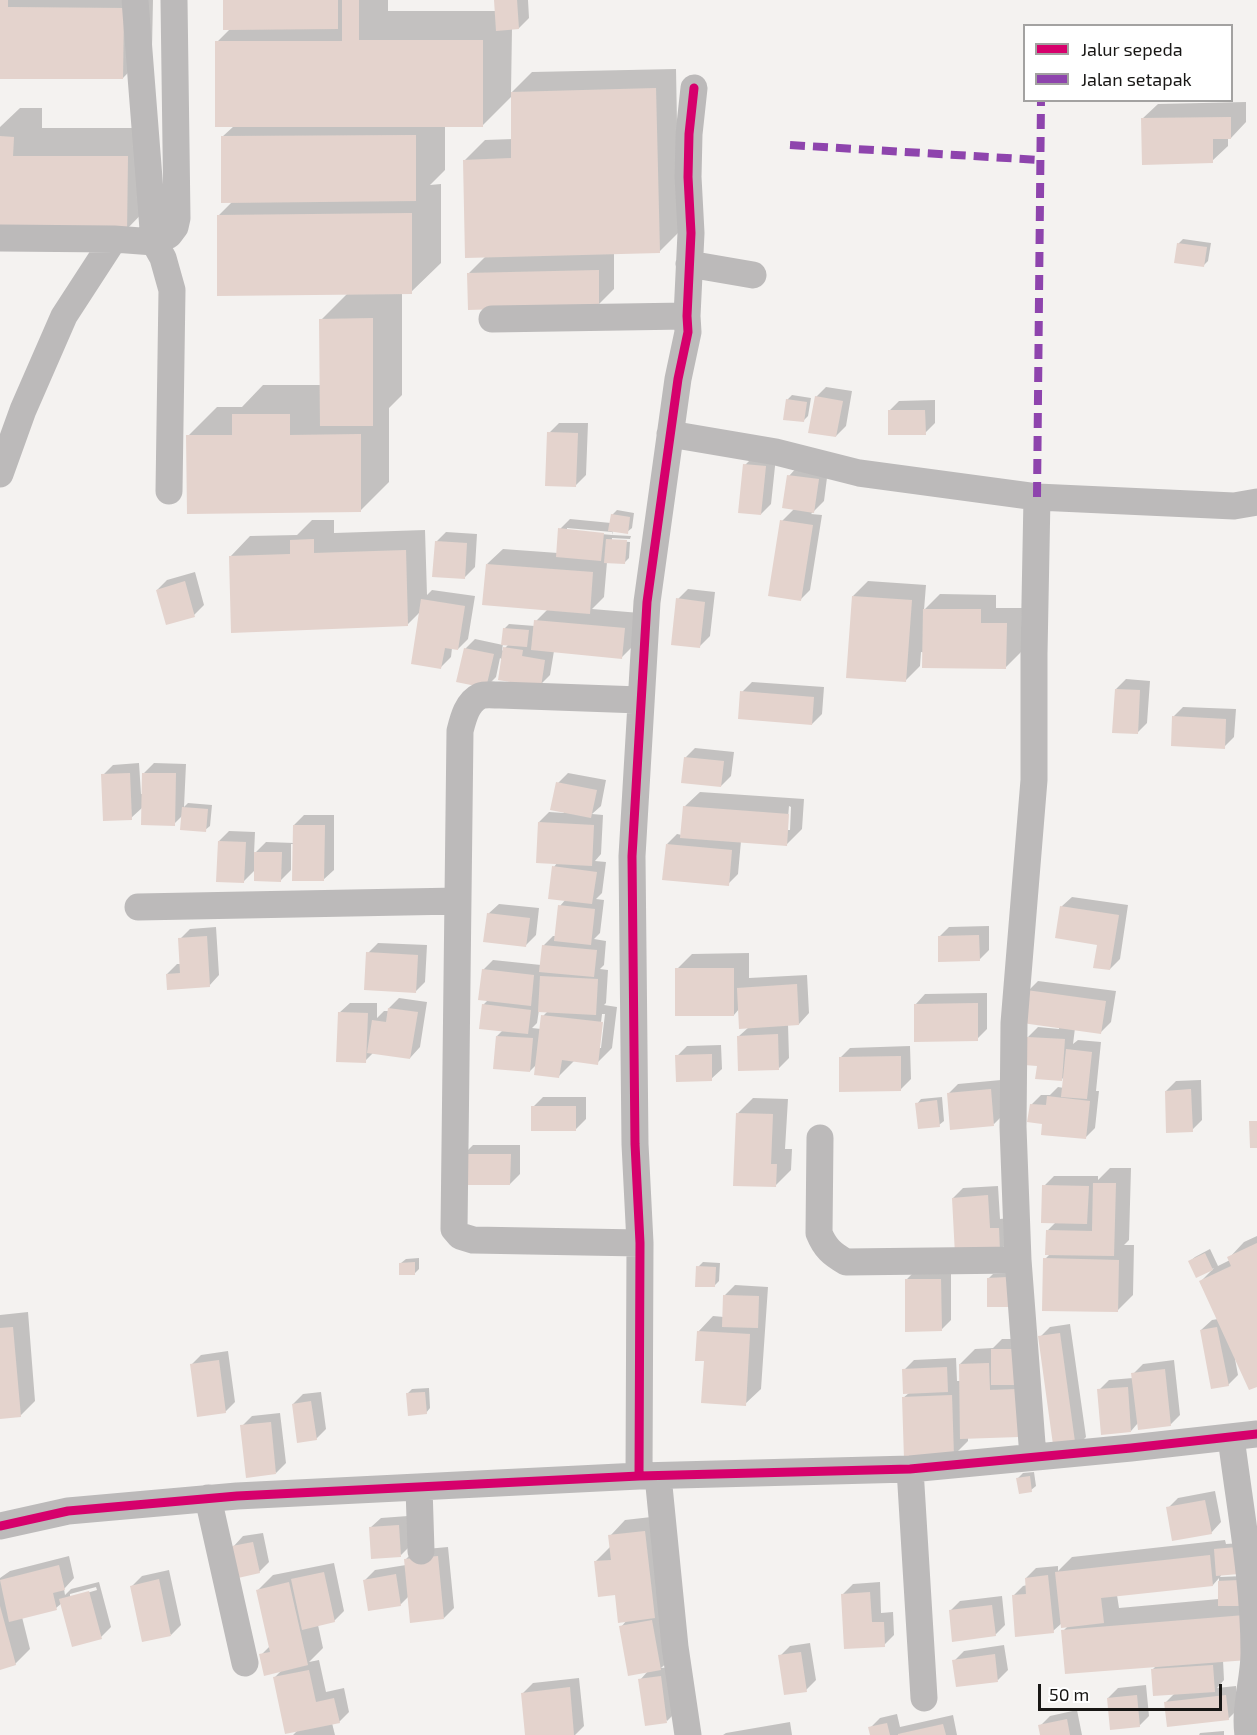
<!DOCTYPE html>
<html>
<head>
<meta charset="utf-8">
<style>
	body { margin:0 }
	#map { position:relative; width:1257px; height:1735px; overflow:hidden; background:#f4f2f0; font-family:"Exo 2",sans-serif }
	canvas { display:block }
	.legend { position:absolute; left:1023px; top:24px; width:210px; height:78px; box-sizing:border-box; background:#fff; border:2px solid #a3a2a1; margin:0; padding:8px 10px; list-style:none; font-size:18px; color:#181715 }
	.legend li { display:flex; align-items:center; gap:12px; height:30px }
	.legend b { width:30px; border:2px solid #a3a2a1 }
	.scale { position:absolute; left:1038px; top:1684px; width:184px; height:27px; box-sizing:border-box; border:3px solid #181715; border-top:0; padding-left:8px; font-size:18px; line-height:21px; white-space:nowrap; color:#181715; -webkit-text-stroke:4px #fff; paint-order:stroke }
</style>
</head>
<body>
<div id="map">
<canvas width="1257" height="1735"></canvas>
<ul class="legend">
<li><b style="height:8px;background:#d6006c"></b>Jalur sepeda</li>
<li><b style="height:8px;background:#8e44ad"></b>Jalan setapak</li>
</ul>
<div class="scale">50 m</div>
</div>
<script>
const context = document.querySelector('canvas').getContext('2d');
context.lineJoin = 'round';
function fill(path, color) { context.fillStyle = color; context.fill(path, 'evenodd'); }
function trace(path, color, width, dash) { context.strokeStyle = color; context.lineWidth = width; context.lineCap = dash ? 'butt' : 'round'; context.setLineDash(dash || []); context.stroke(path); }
const shadow = new Path2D(`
	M0 0H153L152 48 123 78 0 77Z
	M224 0H388V11H496L495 0H528L529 18 519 28H512L511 93 532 72 676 69 679 232 659 252 614 253V289L598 305 469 273 486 256 465 160 485 140 513 139 512 96 482 126H445V170L430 185 441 184V263L411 292H402V395L389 408V482L360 511 188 436 217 407H242L263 385H321V320L348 293 219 215 233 201 222 137 234 126 217 42 230 29Z
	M1246 102V122L1231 138H1228V146L1212 161 1142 119 1158 104Z
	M20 108H42V128H156L155 200 126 230 0 229V127Z
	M1183 239 1211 243 1208 261 1204 265 1178 244Z
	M826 387 852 391 846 426 836 436 816 397Z
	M792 395 811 398 808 416 803 421 787 400Z
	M935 400V423L925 433 889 411 899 401Z
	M559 423H588L586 475 576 485 549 433Z
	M755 455 776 457 771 504 761 514 745 465Z
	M799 465 828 470 824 501 811 514 822 515 810 590 800 600 782 521 794 509 789 476Z
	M617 510 634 513 632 528 627 532 613 530 612 535 631 536 630 539 612 538V541L630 542 629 558 624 563 607 562 604 597 592 609 640 613 637 642 622 657 554 651 550 675 540 685 500 658 496 677 486 687 465 649 475 639 503 645 504 629 509 624 535 626 536 621 548 609 487 564 503 549 558 553 560 529 570 519 611 523 612 515ZM567 528 612 532V535L567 531ZM503 643 509 644 502 651Z
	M312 520H334V533L425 530 427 595 432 590 475 596 468 639 458 649 452 648 451 657 441 667 420 612 407 625 230 557 250 536 297 535Z
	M446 532 477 534 475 567 465 577 436 542Z
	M195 572 204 605 194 615 157 590 167 580Z
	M868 581 926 585 924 610 940 594 996 595V608H1022L1021 652 1006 667 921 652 920 666 905 681 853 596Z
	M688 589 715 592 710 636 700 646 678 599Z
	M1126 679 1150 681 1147 723 1137 733 1116 689Z
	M752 682 824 687 822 714 812 724 742 692Z
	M1183 707 1236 709 1234 737 1224 747 1173 717Z
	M695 748 734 752 731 776 721 786 685 758Z
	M139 763 141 794H143L144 773 154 763 186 764 184 807 188 803 212 805 210 826 205 830 182 816 174 824 143 807 131 818 103 775 113 765Z
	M568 773 606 780 601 806 592 814 603 815 601 854 595 861 606 862 602 893 596 899 604 900 600 933 594 939 606 941 604 965 600 969 608 970 606 1003 604 1005 617 1007 612 1048 597 1063 575 1060 559 1076 537 1064 530 1071 497 1036 503 1030 483 1005 489 999 483 970 493 960 541 965 543 946 553 936H556L560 906 566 899 554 867 557 863 539 822 549 812 564 813 558 783ZM539 1010 548 1011 543 1016 541 1029 532 1028 537 1023ZM602 1014H605L601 1048H598Z
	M700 792 804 799 802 829 787 844 741 841 738 874 728 884 667 844 677 834 682 835 684 807ZM789 806 791 807 790 830H787Z
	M304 815H334V870L323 880 294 844H291V870L281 880 255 870 244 881 219 841 229 831 255 832 254 854 266 842 294 843V825Z
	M1072 897 1128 905 1120 959 1110 969 1099 943 1061 907Z
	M499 904 539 908 536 935 526 945 488 914Z
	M989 926V950L979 960 939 937 949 927Z
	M216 927 219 975 209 986 167 974 177 964H181L180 939 190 929Z
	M378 943 427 945 425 982 415 992 368 953Z
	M749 953V978L807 975 809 1013 799 1024H788L789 1058 779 1068 739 1036 749 1027 739 1009 734 1015 677 969 692 954Z
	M1038 981 1116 991 1111 1022 1101 1032 1075 1028 1073 1044 1078 1040 1101 1042 1096 1091H1099L1095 1128 1085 1138 1031 1105 1041 1095H1050L1058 1087 1064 1088 1065 1076 1061 1080 1038 1064 1028 1037 1038 1027 1059 1029V1026L1028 991Z
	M987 993V1029L977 1039 915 1005 925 994Z
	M399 998 427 1002 420 1047 410 1058 374 1052 365 1061 339 1013 350 1003H377V1018L384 1011H389V1008Z
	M721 1045 722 1069 711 1079 677 1056 687 1046Z
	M910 1046 911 1079 901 1089 840 1058 850 1048Z
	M1001 1080 1004 1114 994 1124 948 1094 958 1084Z
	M1201 1080 1202 1120 1192 1130 1166 1091 1176 1081Z
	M543 1097H586V1119L576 1129 533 1107Z
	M942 1097 944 1121 939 1125 917 1104 921 1099Z
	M753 1098 788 1099 785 1149H792L791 1170 775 1186 738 1113Z
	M473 1145H520V1174L510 1184 463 1155Z
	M1110 1168H1131L1129 1240 1124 1245H1134L1133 1295 1117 1311 1045 1259 1050 1254 1047 1231 1056 1222 1044 1186 1054 1176H1098V1180Z
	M998 1186 1000 1219 1008 1218 1010 1241 999 1251 953 1198 963 1188Z
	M1257 1236V1385L1235 1359 1238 1375 1228 1385 1201 1330 1212 1320 1218 1319 1200 1282 1214 1268 1197 1276 1190 1261 1195 1257 1210 1249 1218 1266 1230 1260 1229 1258 1244 1242Z
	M419 1258V1269L414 1274 401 1263 406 1259Z
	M703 1262 720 1263 719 1281 714 1286 698 1267Z
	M951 1269V1320L941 1330 906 1280 916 1270Z
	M1012 1273 1013 1301 989 1278 993 1274Z
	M735 1285 768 1287 761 1389 745 1404 705 1360 698 1332 713 1316 724 1317 725 1295Z
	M28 1312 35 1401 20 1416 0 1418V1315Z
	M1070 1324 1086 1437 1076 1447 1040 1337 1050 1327Z
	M1002 1339H1024L1032 1375 968 1437V1441L953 1456 903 1398 909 1393 904 1370 914 1360 956 1358 957 1381H961L960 1364 975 1349 993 1348Z
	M228 1351 235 1402 225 1412 191 1365 201 1355Z
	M1174 1360 1180 1415 1170 1425 1138 1423 1131 1431 1099 1390 1109 1380 1133 1378V1374L1143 1364Z
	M429 1388 430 1408 426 1413 407 1394 412 1389Z
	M321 1392 326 1429 316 1439 293 1404 303 1394Z
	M280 1413 286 1463 276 1473 242 1426 252 1416Z
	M1034 1472 1036 1486 1031 1490 1018 1478 1023 1473Z
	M1215 1491 1221 1522 1211 1533 1168 1508 1178 1498Z
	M408 1516 411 1545 401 1555 370 1528 381 1518Z
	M660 1516 671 1659 661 1668 671 1667 677 1711 667 1721 640 1680 648 1671 621 1627 627 1620 617 1593 595 1562 611 1546 610 1536 625 1520Z
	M263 1533 269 1562 259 1572 233 1547 243 1536Z
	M1225 1540 1226 1544 1241 1543 1220 1577 1244 1576 1257 1596 1223 1660 1224 1680 1217 1688 1236 1686 1238 1709 1228 1719 1166 1702 1175 1693 1152 1670 1157 1665 1063 1631 1068 1626 1062 1623 1053 1631 1013 1596 1023 1586 1027 1585 1026 1578 1036 1568 1058 1566V1571L1072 1557ZM1219 1578V1599L1119 1608 1117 1595 1213 1585Z
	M448 1547 454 1608 444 1618 409 1596 400 1605 365 1580 375 1570 406 1565 405 1560 415 1550Z
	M69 1556 74 1578 64 1589 65 1595 71 1589 99 1582 111 1627 101 1637 62 1603 56 1608 22 1617 30 1649 15 1664 0 1668V1578L10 1571ZM96 1587 97 1590 70 1598V1594Z
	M334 1563 344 1611 334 1621 318 1625 323 1648 309 1662 319 1660 326 1692 344 1688 349 1712 339 1722 332 1723 335 1735H293L298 1730 275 1677 282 1670 261 1655 270 1646 257 1591 273 1575Z
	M169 1570 181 1625 171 1635 132 1586 142 1576Z
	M880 1582 881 1613 893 1612 894 1635 884 1645 843 1594 853 1584Z
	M1002 1596 1005 1625 995 1635 950 1611 960 1601Z
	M810 1643 816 1680 806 1690 780 1656 790 1646Z
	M1004 1645 1008 1670 998 1680 954 1661 964 1651Z
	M579 1678 584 1726 575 1735H527L523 1693 533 1683Z
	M1146 1685 1149 1716 1139 1726 1108 1698 1118 1688Z
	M1077 1710 1082 1735H1042L1040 1726 1050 1716Z
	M897 1714 900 1727 953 1715 957 1735H871L870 1728 880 1718Z
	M790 1722 792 1735H723L726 1733Z
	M1224 1731V1735H1199L1200 1733Z`);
const building = new Path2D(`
	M0 0H8V7L124 8 123 79H0Z
	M223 0H338V29L223 30Z
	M342 0H359V40H483V127H215V41H342Z
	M494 0H517L519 29 496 31Z
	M656 88 660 253 465 258 463 160 511 158V92Z
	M1231 117V139H1213V163L1142 165 1141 118Z
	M416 135V201L221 203V136Z
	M0 136 14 137 13 156H128L127 231H0Z
	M412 213V294L217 296V215Z
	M1177 243 1207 247 1204 267 1174 263Z
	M599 270V306L468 310 467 273Z
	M373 318V426H320L319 319Z
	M815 396 843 401 836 437 808 433Z
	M786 399 807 402 804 422 783 420Z
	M888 410H925L926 435H888Z
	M232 414H290V435L361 434V512L187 514 186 435H232Z
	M547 432 578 433 576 487 545 486Z
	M743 464 766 466 761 515 738 513Z
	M787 475 819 479 814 513 782 508Z
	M611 514 630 517 628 534 608 531Z
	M780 520 813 525 801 601 768 596Z
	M558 528 604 533 601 561 556 557Z
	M314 539V553L406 550 408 626 231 633 229 556 290 554V540Z
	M606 539 627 540 625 564 604 563Z
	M435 541 467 543 465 579 432 577Z
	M486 564 593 572 590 614 482 605Z
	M185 581 195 617 166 625 156 590Z
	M852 596 912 600 906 682 846 678Z
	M676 598 705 602 700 648 671 645Z
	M421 599 465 606 458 650 445 648 441 669 411 664Z
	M923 609H981V623H1007L1006 669 922 668Z
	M534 620 625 628 622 659 531 650Z
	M503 628 529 630 527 647 501 645Z
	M503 647 523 650 522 656 545 660 541 687 498 680Z
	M464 648 494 654 486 688 456 682Z
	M1115 689 1140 690 1138 734 1112 733Z
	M740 691 814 697 812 725 738 719Z
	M1172 716 1226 719 1225 749 1171 746Z
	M684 757 724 761 721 787 681 783Z
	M130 773 132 820 103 821 101 774Z
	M142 773H176L175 826 141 825Z
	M556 782 597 790 591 818 550 810Z
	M683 806 789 814 787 846 680 838Z
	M182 807 208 809 206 832 180 830Z
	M538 822 594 825 592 866 536 863Z
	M293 825H325L324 881H292Z
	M218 841 246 842 244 883 216 882Z
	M666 844 732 850 729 886 662 880Z
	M254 852H282L281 882 254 881Z
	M552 866 597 872 592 904 548 899Z
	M558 905 595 909 591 945 554 941Z
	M1060 906 1119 915 1110 970 1093 968 1097 945 1055 938Z
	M487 913 530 918 526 947 483 942Z
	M979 935 980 961 938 962V936Z
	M207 936 210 987 167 990 166 974 180 973 178 938Z
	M542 945 597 950 594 977 539 972Z
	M366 952 418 955 416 993 364 990Z
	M675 968H734V1016H675Z
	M482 969 534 975 531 1006 478 1000Z
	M540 976 598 979 596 1015 538 1012Z
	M797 984 799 1025 739 1029 737 988Z
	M1026 990 1106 1001 1101 1034 1022 1023Z
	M978 1003V1041L914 1042V1004Z
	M482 1004 531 1010 528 1034 479 1029Z
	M388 1008 418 1012 410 1059 367 1053 372 1020 386 1022Z
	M338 1012 368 1013 366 1063 336 1062Z
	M541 1015 603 1022 598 1065 562 1060 559 1078 534 1075Z
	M778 1034 779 1070 738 1071 737 1036Z
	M496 1036 533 1038 530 1072 493 1069Z
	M1027 1037 1065 1039 1062 1081 1035 1079 1037 1066 1024 1065Z
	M1066 1049 1092 1052 1087 1099 1061 1097Z
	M712 1054V1081L676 1082 675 1055Z
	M901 1056V1091L839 1092V1057Z
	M991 1089 994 1126 950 1130 947 1093Z
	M1191 1089 1193 1132 1166 1133 1165 1091Z
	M1047 1096 1090 1101 1086 1139 1041 1135 1042 1124 1027 1122 1030 1104 1046 1105Z
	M937 1100 940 1127 918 1129 915 1103Z
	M531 1106H576V1131H531Z
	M736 1113 773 1114 771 1164H777L776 1187 733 1186Z
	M1249 1121H1257V1148H1250Z
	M462 1154H511L510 1185H461Z
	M1093 1183H1116L1114 1256 1045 1255 1046 1230 1092 1231Z
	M1042 1185 1089 1186 1087 1224 1041 1223Z
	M988 1195 990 1228H999L1000 1252 955 1255 952 1198Z
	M1257 1243V1387L1249 1390 1199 1281 1231 1266 1227 1257Z
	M1205 1253 1213 1270 1196 1278 1188 1261Z
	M1043 1258 1119 1260 1118 1312 1042 1311Z
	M415 1262V1275H399V1263Z
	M696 1266 716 1267 715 1287H695Z
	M1008 1277 1009 1307H987V1278Z
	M905 1279H941L942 1331 905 1332Z
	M723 1295 759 1296 758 1328 722 1327Z
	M13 1327 21 1417 0 1419V1328Z
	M1217 1327 1229 1386 1211 1389 1200 1330Z
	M697 1331 750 1334 746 1406 701 1403 704 1361H695Z
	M1060 1333 1076 1449 1054 1452 1038 1336Z
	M991 1349H1015V1385H991Z
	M219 1360 226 1413 197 1417 190 1364Z
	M989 1363 990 1390 1018 1389 1019 1437 960 1439 959 1364Z
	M947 1367 948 1392 903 1394 902 1369Z
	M1165 1369 1171 1426 1138 1430 1131 1373Z
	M1128 1387 1131 1432 1101 1435 1097 1389Z
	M425 1392 427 1414 408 1416 406 1393Z
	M952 1395 954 1457 904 1459 902 1397Z
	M311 1401 317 1440 297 1443 292 1404Z
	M271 1422 276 1474 246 1478 240 1425Z
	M1030 1476 1032 1492 1019 1494 1016 1478Z
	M1205 1500 1212 1534 1172 1541 1166 1507Z
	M399 1525 401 1557 371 1559 369 1527Z
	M645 1531 655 1618 618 1623 615 1595 598 1597 594 1561 611 1560 608 1535Z
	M253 1542 260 1573 238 1578 232 1546Z
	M1237 1547 1239 1574 1216 1576 1214 1549Z
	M1210 1555 1213 1586 1101 1598 1104 1623 1061 1628 1055 1572Z
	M438 1556 444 1619 410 1623 404 1559Z
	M59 1565 65 1590 53 1593 57 1610 9 1622 0 1580Z
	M324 1572 335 1622 302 1630 291 1579Z
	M396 1574 401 1606 368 1611 363 1580Z
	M1048 1575 1054 1633 1015 1637 1012 1595 1026 1594 1025 1578Z
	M159 1579 171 1636 142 1642 130 1586Z
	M1240 1580 1241 1606H1218V1581Z
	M289 1582 308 1665 264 1676 259 1654 270 1652 256 1590Z
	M89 1591 102 1639 72 1647 59 1599Z
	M870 1592 872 1622H884L885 1647 844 1649 841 1594Z
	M992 1605 996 1636 952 1642 949 1610Z
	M0 1606 16 1665 0 1670Z
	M1245 1615 1248 1660 1065 1674 1061 1630Z
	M652 1620 661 1670 628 1676 619 1626Z
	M801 1652 807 1692 784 1695 778 1655Z
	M995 1654 998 1682 956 1687 952 1660Z
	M1213 1665 1215 1692 1153 1696 1151 1669Z
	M309 1670 316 1702 334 1698 340 1723 285 1734 273 1677Z
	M661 1676 667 1723 645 1726 638 1679Z
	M570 1687 574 1735H525L521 1693Z
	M1137 1695 1140 1727 1110 1730 1107 1698Z
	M1226 1695 1229 1720 1167 1727 1164 1702Z
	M1067 1719 1070 1735H1040L1038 1725Z
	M887 1723 890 1735H870L868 1727Z
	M943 1724 946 1735H898V1734Z`);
const minor = new Path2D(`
	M135 0 154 242 163 258 172 290 169 491
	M0 238 114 239 154 242 169 235 175 227 177 218 174 0
	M689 264 753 275
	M492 319 687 316
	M670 434 776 452 859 473 1037 497
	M0 474 23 410 64 316 114 239
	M640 700 500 695C494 695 485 694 480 696 467 702 463 719 460 731L454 1229 460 1236 473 1240 640 1243
	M138 907 458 901
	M820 1138 819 1233C825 1248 832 1254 846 1262L1018 1260
	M1231 1437C1240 1509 1254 1581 1254 1653 1254 1680 1244 1707 1248 1735
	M1033 1457 1018 1260 1013 1127 1014 1023 1034 780V654L1037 497 1234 506 1257 502
	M910 1469 924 1698
	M639 1476 640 1243 635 1144 632 856 647 602 678 379 688 332 687 316 691 233 688 177 689 134 694 88
	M658 1476 675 1647 688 1735
	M419 1487 421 1551
	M208 1498 245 1663
	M0 1526 68 1511 237 1496 639 1476 910 1469 1131 1448 1257 1434`);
const quiet = new Path2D(`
	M790 145 1040 160
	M1037 497 1041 100`);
const cycleway = new Path2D(`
	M639 1476 640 1243 635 1144 632 856 647 602 678 379 688 332 687 316 691 233 688 177 689 134 694 88
	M0 1526 68 1511 237 1496 639 1476 910 1469 1131 1448 1257 1434`);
fill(shadow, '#0003');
fill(building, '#e4d3cd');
trace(minor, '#bcbaba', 27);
trace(quiet, '#8e44ad', 8, [15, 8]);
trace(cycleway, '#d6006c', 9);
</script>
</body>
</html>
